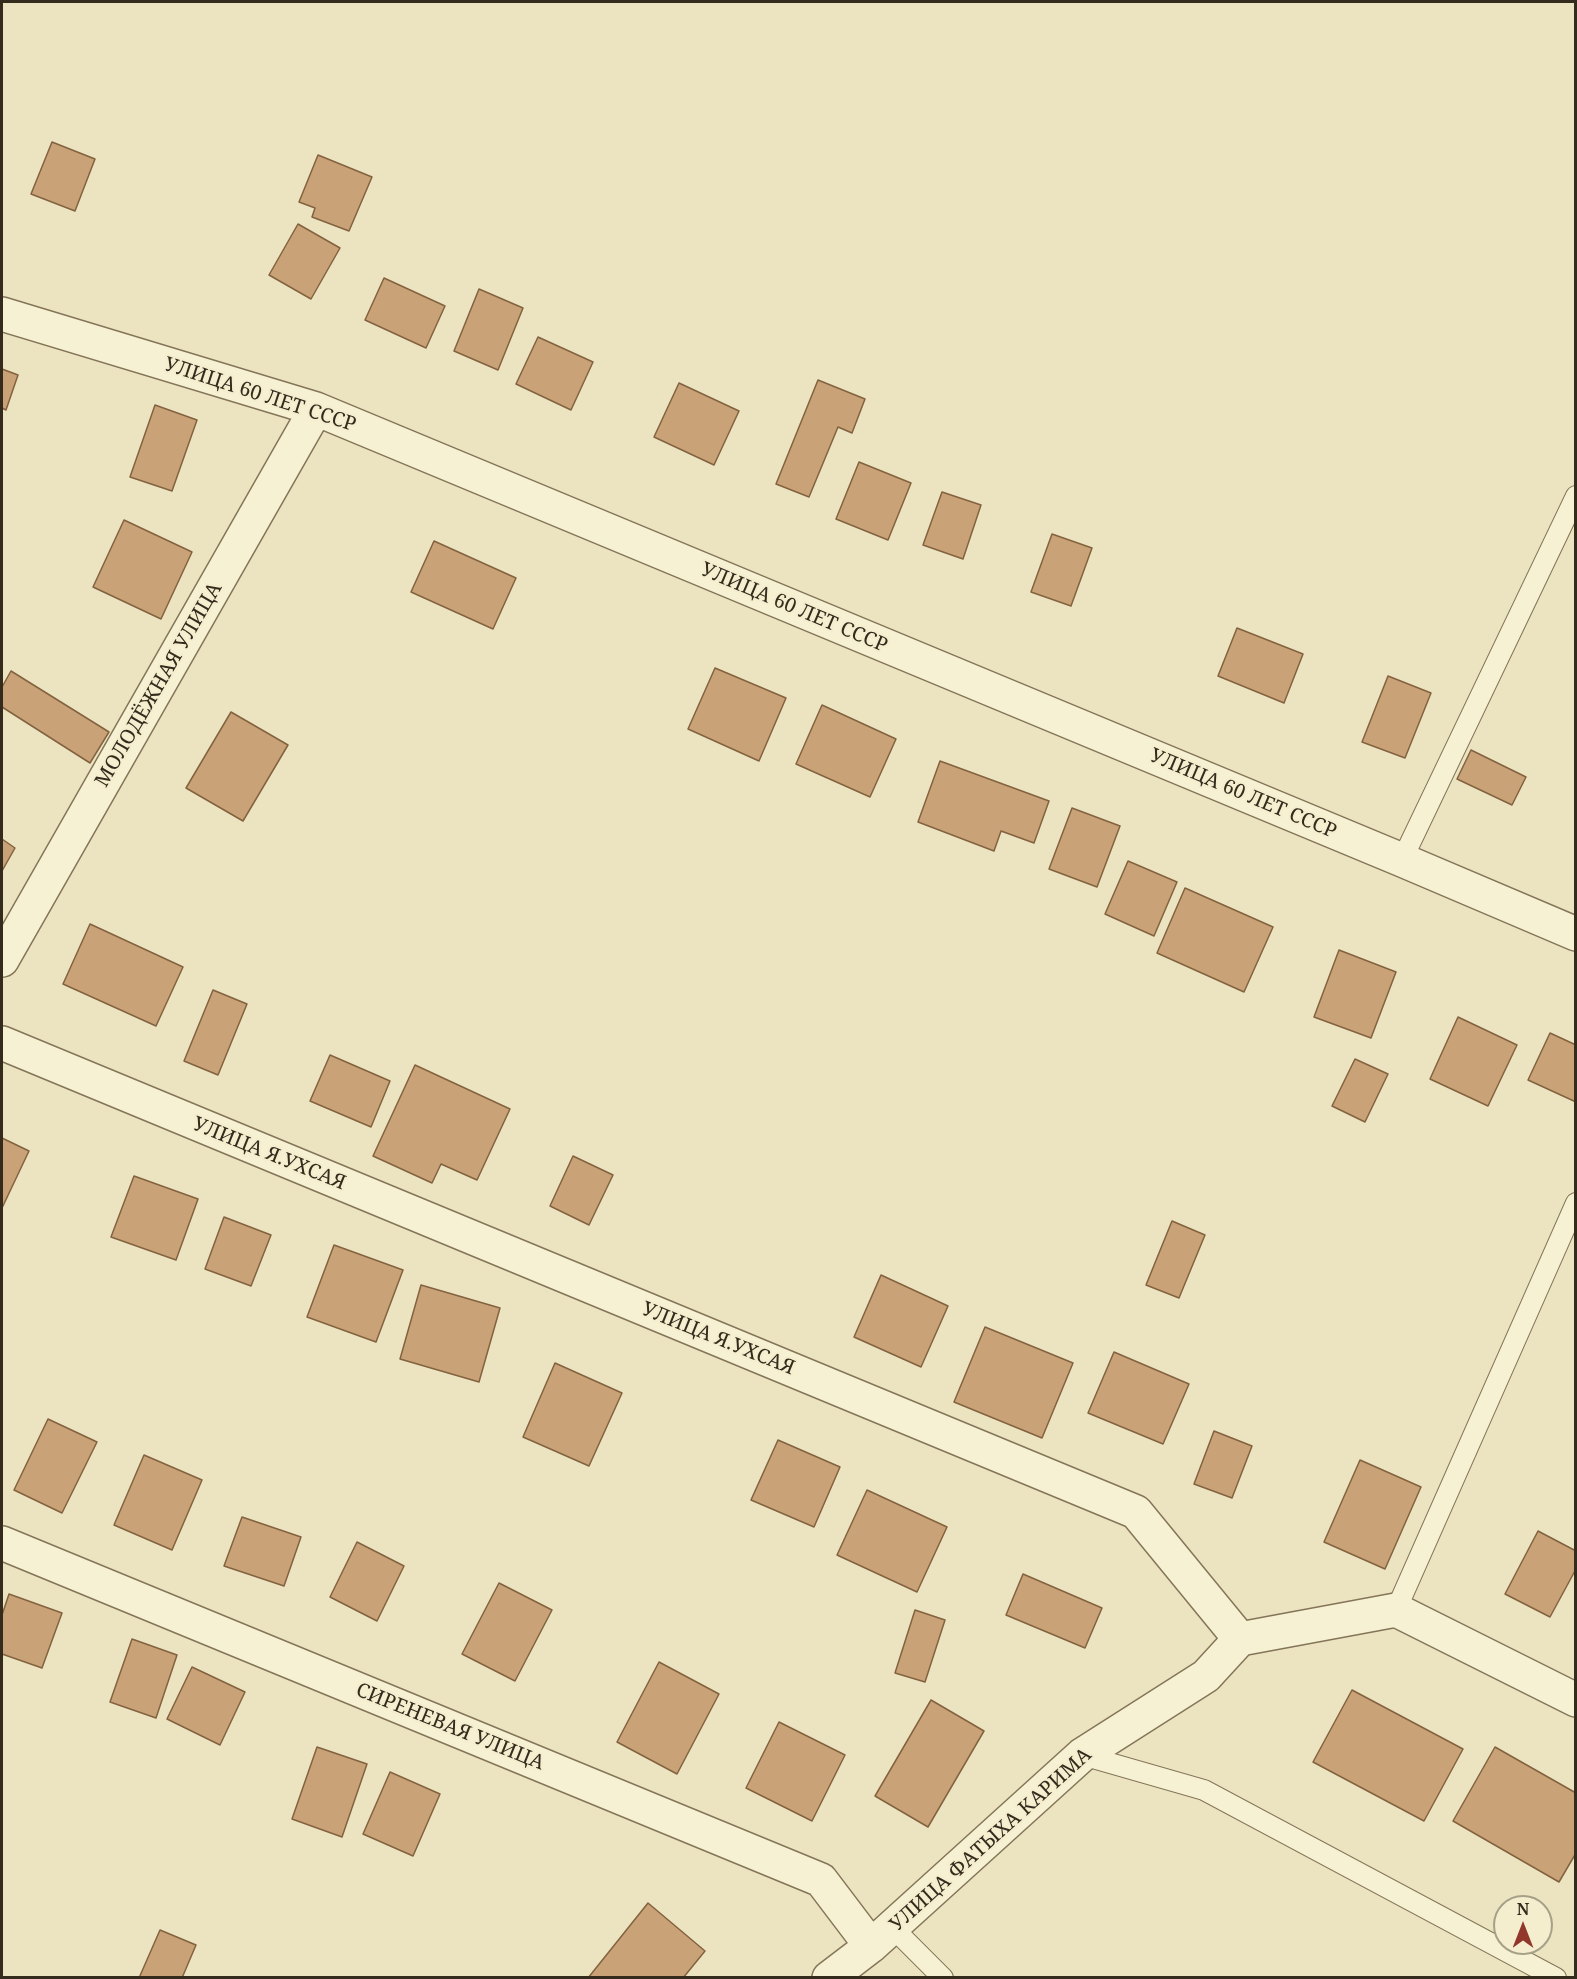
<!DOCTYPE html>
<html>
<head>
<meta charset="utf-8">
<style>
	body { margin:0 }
	#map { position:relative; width:1577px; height:1979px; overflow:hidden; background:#ece4c0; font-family:"Noto Serif",serif }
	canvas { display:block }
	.frame { position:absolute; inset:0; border:3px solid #342b1d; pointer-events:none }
	.north { position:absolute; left:1493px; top:1895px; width:60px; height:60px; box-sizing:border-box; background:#f4eecf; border:2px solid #a7a088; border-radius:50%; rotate:0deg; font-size:16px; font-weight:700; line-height:24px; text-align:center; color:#342b1d }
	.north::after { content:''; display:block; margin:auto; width:21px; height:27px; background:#91372b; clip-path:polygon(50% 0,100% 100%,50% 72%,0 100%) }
</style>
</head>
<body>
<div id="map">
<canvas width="1577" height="1979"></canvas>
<div class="frame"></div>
<div class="north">N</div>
</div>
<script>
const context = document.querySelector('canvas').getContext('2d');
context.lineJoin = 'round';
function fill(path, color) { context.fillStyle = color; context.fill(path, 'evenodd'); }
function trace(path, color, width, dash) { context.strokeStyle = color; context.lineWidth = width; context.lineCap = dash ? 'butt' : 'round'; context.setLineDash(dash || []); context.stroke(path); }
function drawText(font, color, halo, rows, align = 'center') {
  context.font = font + ' "Noto Serif",serif'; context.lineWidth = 4.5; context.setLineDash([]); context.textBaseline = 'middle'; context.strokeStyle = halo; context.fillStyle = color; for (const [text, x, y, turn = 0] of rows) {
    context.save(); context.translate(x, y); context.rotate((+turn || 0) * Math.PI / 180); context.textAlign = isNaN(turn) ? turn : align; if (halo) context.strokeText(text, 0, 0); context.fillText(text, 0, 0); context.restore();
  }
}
const building = new Path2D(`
	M52 142 95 159 75 211 31 194Z
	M318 155 372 177 349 231 312 217 315 208 299 202Z
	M298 224 340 248 311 299 269 275Z
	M384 278 445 306 426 348 365 320Z
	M479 289 523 308 498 370 454 351Z
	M538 337 593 362 571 410 516 384Z
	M2 369 18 375 6 410 2 408Z
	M818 380 865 399 852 433 838 427 809 497 776 484Z
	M679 383 739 411 714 465 654 437Z
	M155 405 197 420 172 491 130 477Z
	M859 462 911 483 888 540 836 519Z
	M942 492 981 505 963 559 923 545Z
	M124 520 192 552 161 619 93 587Z
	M1052 534 1092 548 1071 606 1031 592Z
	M434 541 516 578 493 629 411 592Z
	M1237 628 1303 654 1284 703 1218 676Z
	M715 668 786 698 759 761 688 729Z
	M11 671 109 732 90 763 2 707V687Z
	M1388 676 1431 693 1405 758 1362 742Z
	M822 705 896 739 870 797 796 764Z
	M231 712 288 745 243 821 186 788Z
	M1471 750 1526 777 1512 805 1457 779Z
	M940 761 1049 801 1034 843 1001 831 994 851 918 822Z
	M1072 808 1120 826 1097 887 1049 869Z
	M2 839 15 848 2 871Z
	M1128 861 1177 882 1154 936 1105 914Z
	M1185 888 1273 927 1244 992 1157 953Z
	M90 924 183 967 156 1026 63 984Z
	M1339 950 1396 972 1371 1038 1314 1017Z
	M213 990 247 1004 218 1075 184 1061Z
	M1458 1017 1517 1045 1488 1106 1430 1079Z
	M1550 1033 1576 1045V1102L1528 1080Z
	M330 1055 390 1081 371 1127 310 1101Z
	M1355 1059 1388 1074 1365 1122 1332 1106Z
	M415 1065 510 1109 477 1180 441 1164 432 1183 373 1156Z
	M2 1138 29 1151 2 1208Z
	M573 1156 613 1175 589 1225 550 1206Z
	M134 1176 198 1199 176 1260 111 1237Z
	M224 1217 271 1235 251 1286 205 1269Z
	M1172 1221 1205 1235 1179 1298 1146 1285Z
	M334 1245 403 1270 376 1342 307 1317Z
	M881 1275 948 1306 921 1367 854 1337Z
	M421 1285 500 1308 479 1382 400 1359Z
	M985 1327 1073 1363 1042 1438 954 1402Z
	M1114 1352 1189 1384 1163 1444 1088 1413Z
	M555 1363 622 1393 589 1466 523 1437Z
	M48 1419 97 1442 62 1513 14 1490Z
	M1214 1431 1252 1446 1232 1498 1194 1484Z
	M778 1440 840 1467 814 1527 751 1500Z
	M144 1455 202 1480 172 1550 114 1525Z
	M1360 1460 1421 1487 1385 1569 1324 1542Z
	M867 1490 947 1527 917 1592 837 1555Z
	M242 1517 301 1537 284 1586 224 1566Z
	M1538 1531 1576 1551V1569L1550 1617 1505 1594Z
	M357 1542 404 1566 377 1621 330 1597Z
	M1023 1574 1102 1608 1085 1648 1006 1615Z
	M499 1583 552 1610 515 1681 462 1654Z
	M9 1594 62 1613 42 1668 2 1654V1615Z
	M915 1610 945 1620 925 1682 895 1673Z
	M132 1639 177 1655 156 1718 110 1702Z
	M659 1662 719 1694 677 1774 617 1742Z
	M192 1667 245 1692 220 1745 167 1719Z
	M1352 1690 1463 1749 1424 1821 1313 1762Z
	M931 1700 984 1731 928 1827 875 1796Z
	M779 1722 845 1755 812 1821 746 1788Z
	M317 1747 367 1764 342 1837 292 1819Z
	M1495 1747 1576 1793V1853L1559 1882 1453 1821Z
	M390 1772 440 1794 413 1856 363 1834Z
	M648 1903 705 1951 683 1978H588Z
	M160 1930 196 1945 182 1978H139Z`);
const service = new Path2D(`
	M1402 860 1576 496
	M1396 1610 1576 1203
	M1082 1755 1204 1790 1556 1978
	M892 1927 943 1978`);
const minor = new Path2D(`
	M2 314 316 409 1402 860 1576 934
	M2 960 316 409
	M2 1043 1136 1512 1240 1639 1396 1610 1576 1700
	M2 1543 821 1880 871 1946
	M829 1978 871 1946 1082 1755 1206 1676 1240 1639`);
const streetNames = [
	["УЛИЦА 60 ЛЕТ СССР",260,395,18],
	["УЛИЦА 60 ЛЕТ СССР",794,608,23],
	["МОЛОДЁЖНАЯ УЛИЦА",159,685,-60],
	["УЛИЦА 60 ЛЕТ СССР",1243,794,23],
	["УЛИЦА Я.УХСАЯ",269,1154,22],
	["УЛИЦА Я.УХСАЯ",718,1339,22],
	["СИРЕНЕВАЯ УЛИЦА",450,1727,22],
	["УЛИЦА ФАТЫХА КАРИМА",991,1840,-42]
];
fill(building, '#c9a377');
trace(building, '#83623f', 1.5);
trace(service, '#847559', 22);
trace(minor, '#847559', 36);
trace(service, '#f7f1d3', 20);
trace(minor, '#f7f1d3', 33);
drawText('20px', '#342b1d', '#f4eecf', streetNames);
</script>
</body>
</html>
